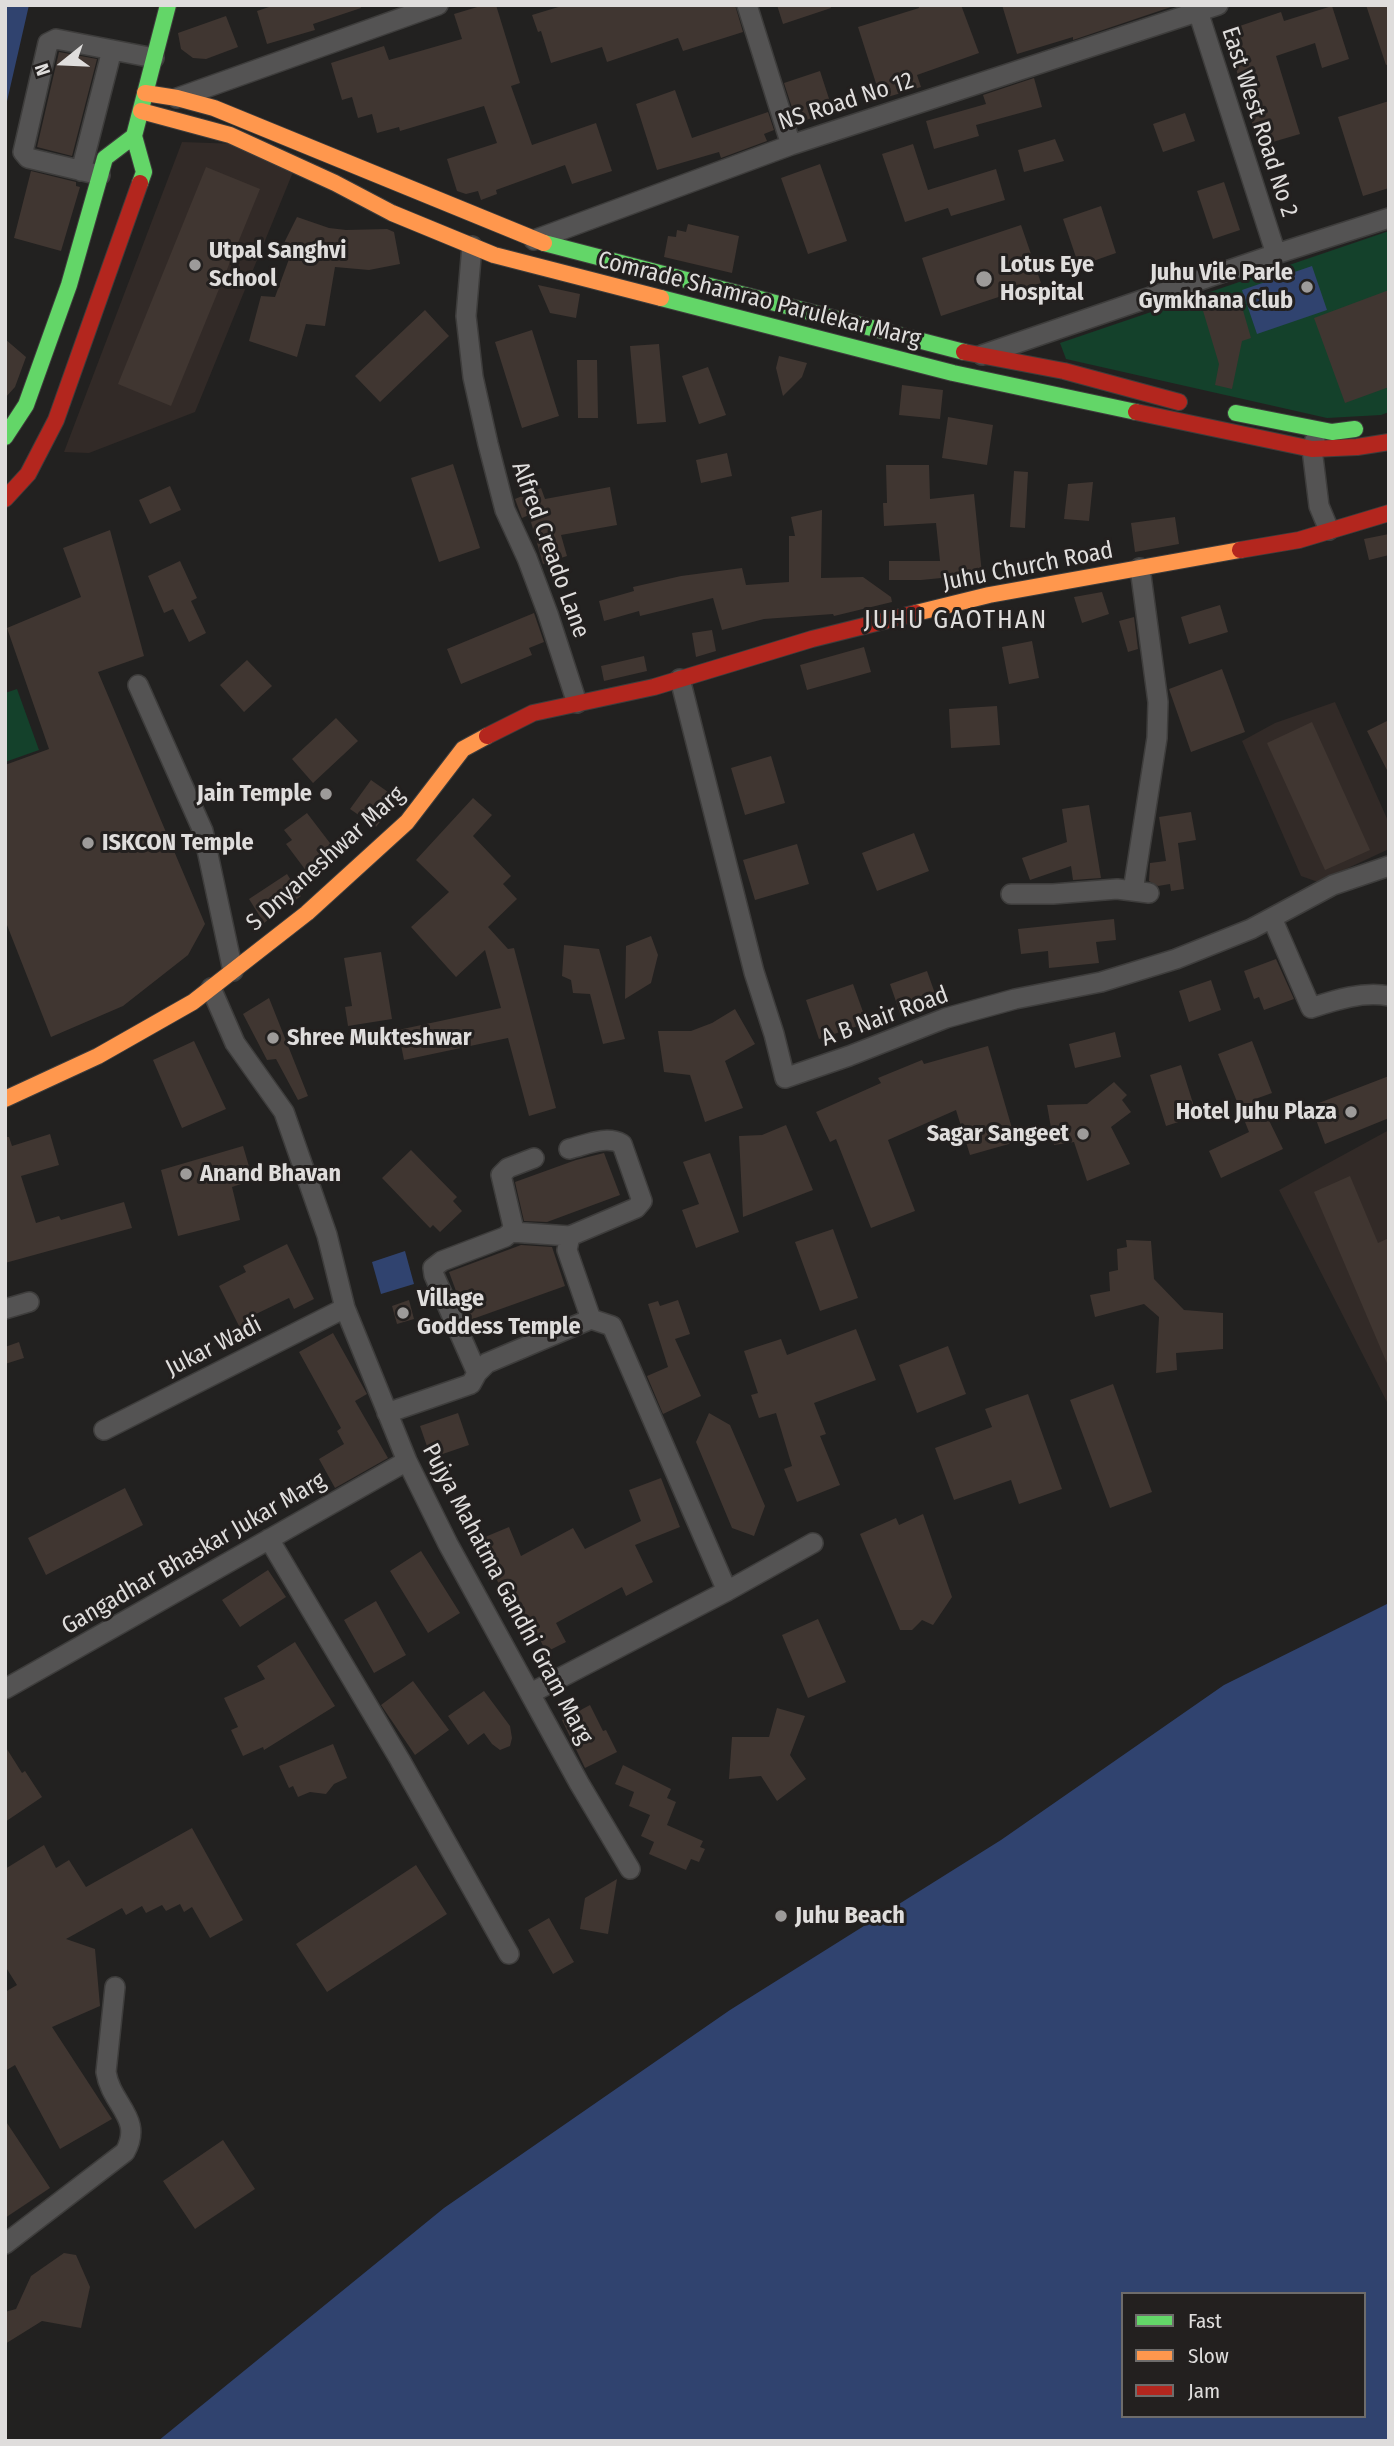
<!DOCTYPE html>
<html>
<head>
<meta charset="utf-8">
<style>
	body { margin:0 }
	#map { position:relative; width:1394px; height:2446px; overflow:hidden; background:#222120; font-family:"Fira Sans Condensed",sans-serif }
	canvas { display:block }
	.frame { position:absolute; inset:0; border:7px solid #dfdddc; pointer-events:none }
	.legend { position:absolute; left:1121px; top:2292px; width:245px; height:126px; box-sizing:border-box; background:#23201f; border:2px solid #6e6c6b; margin:0; padding:9px 12px; list-style:none; font-size:21px; color:#dfdddc }
	.legend li { display:flex; align-items:center; gap:14px; height:35px }
	.legend b { width:35px; border:2px solid #6e6c6b }
	.north { position:absolute; left:28px; top:28px; width:70px; height:70px; -webkit-text-stroke:5px #23201f; paint-order:stroke; rotate:252deg; font-size:19px; font-weight:700; line-height:28px; text-align:center; color:#dfdddc }
	.north::after { content:''; display:block; margin:auto; width:24px; height:32px; background:#dfdddc; clip-path:polygon(50% 0,100% 100%,50% 72%,0 100%) }
</style>
</head>
<body>
<div id="map">
<canvas width="1394" height="2446"></canvas>
<div class="frame"></div>
<ul class="legend">
<li><b style="height:9px;background:#63d668"></b>Fast</li>
<li><b style="height:9px;background:#ff974d"></b>Slow</li>
<li><b style="height:9px;background:#b3261e"></b>Jam</li>
</ul>
<div class="north">N</div>
</div>
<script>
const context = document.querySelector('canvas').getContext('2d');
context.lineJoin = 'round';
function fill(path, color) { context.fillStyle = color; context.fill(path, 'evenodd'); }
function trace(path, color, width, dash) { context.strokeStyle = color; context.lineWidth = width; context.lineCap = dash ? 'butt' : 'round'; context.setLineDash(dash || []); context.stroke(path); }
function drawText(font, color, halo, rows, align = 'center') {
  context.font = font + ' "Fira Sans Condensed",sans-serif'; context.lineWidth = 6; context.setLineDash([]); context.textBaseline = 'middle'; context.strokeStyle = halo; context.fillStyle = color; for (const [text, x, y, turn = 0] of rows) {
    context.save(); context.translate(x, y); context.rotate((+turn || 0) * Math.PI / 180); context.textAlign = isNaN(turn) ? turn : align; if (halo) context.strokeText(text, 0, 0); context.fillText(text, 0, 0); context.restore();
  }
}
const built = new Path2D(`
	M182 142 239 144 293 172 195 412 89 453 64 452Z
	M1335 702 1389 823V849L1318 882 1301 876 1242 741 1275 723Z
	M1389 1130V1406L1279 1190Z`);
const green = new Path2D(`
	M1389 231V412L1381 415 1327 418 1066 359 1060 343Z
	M17 689 39 750 5 762V693Z`);
const water = new Path2D(`
	M5 5H29L5 110Z
	M1312 266 1327 310 1257 334 1242 290Z
	M405 1251 414 1284 381 1294 372 1262Z
	M1389 1603V2441H158L444 2208 730 2010 1001 1840 1224 1685ZM1123 2294H1364V2416H1123Z`);
const building = new Path2D(`
	M275 5H360L361 8 313 24 315 30 267 44 257 11Z
	M484 5H496L520 83 511 86 532 145 596 123 612 171 572 184 565 165 496 190 497 194 481 200 478 191 466 194 457 191 447 159 497 143 484 106 400 131 399 127 377 133 372 114 358 118 352 97 342 100 331 63 384 46 389 60 462 39 454 14Z
	M565 5H735L743 32 683 51 678 38 607 62 602 47 551 63 541 31 538 32 532 15Z
	M777 5H830L831 8 783 24Z
	M918 5H961L979 53 917 75 921 87 881 99 858 27 919 8Z
	M1002 5H1171V7L1073 40V37L1017 54Z
	M1366 5H1389V64L1386 65Z
	M1332 6 1349 59 1322 68 1315 43 1276 56 1300 134 1259 146 1236 69 1222 32 1281 12 1284 21Z
	M226 16 238 47 206 59 193 58 181 49 178 33Z
	M59 52 97 59 72 156 37 147Z
	M820 71 833 111 797 123 784 83Z
	M1034 78 1042 107 976 125 979 136 934 149 926 121 986 104 983 95Z
	M675 90 692 138 768 112 774 130 764 134 767 141 721 158 719 152 657 170 636 104Z
	M1389 101V188L1363 196 1338 117Z
	M1185 113 1195 141 1163 152 1153 124Z
	M1055 139 1064 161 1024 172 1018 150Z
	M913 144 928 190 996 169 1005 200 951 216 948 208 905 222 882 154Z
	M820 164 847 241 808 254 781 178Z
	M206 167 260 189 171 406 118 384Z
	M31 171 76 182V186L80 187 61 251 14 238Z
	M1224 182 1240 230 1213 239 1197 191Z
	M1101 206 1116 253 1079 266 1063 219Z
	M297 217 329 228 346 230 387 229 394 232 400 264 369 270 335 267 325 326 306 324 297 357 249 341 261 296 275 297 289 259 279 253Z
	M688 224 739 236 732 273 664 257 668 236 676 237 677 230 686 232Z
	M1021 225 1041 283 941 316 922 258Z
	M538 285 580 294 576 318 550 313Z
	M1389 290V387L1345 403 1314 318Z
	M1238 293 1251 338 1242 341 1232 389 1215 385 1219 364 1201 304Z
	M425 310 449 336 380 402 355 376Z
	M532 330 559 416 522 428 495 342Z
	M5 339 26 357 15 387 5 398Z
	M659 344 666 422 637 424 630 346Z
	M779 356 807 363 802 377 783 396 776 368Z
	M577 360H597L598 418H578Z
	M708 367 726 415 699 424 682 376Z
	M902 385 943 390 940 419 899 415Z
	M948 417 993 425 987 465 942 458Z
	M727 453 732 476 701 483 696 460Z
	M453 464 480 548 439 562 411 478Z
	M886 465H929L930 499 974 494 982 574 921 580H889V561H940L936 523 884 526 883 503H887Z
	M1014 471 1028 472 1025 528 1010 527Z
	M1093 482 1089 521 1064 519 1068 484Z
	M170 486 181 510 150 524 139 500Z
	M610 487 617 525 561 535 567 556 543 564 529 515 522 518 515 499 541 488 545 499Z
	M822 510 821 578 863 577 891 597 892 602 834 616 833 614 764 619 722 630 713 598 640 616 639 611 604 621 599 601 634 591 633 587 681 576 742 568 746 585 789 582V536H795L791 517Z
	M1175 517 1179 544 1135 552 1131 523Z
	M110 530 144 656 98 672 205 924 188 955 123 1006 51 1037 5 920V765L49 749 7 628 81 597 63 548Z
	M1389 534V555L1369 560 1364 539Z
	M180 561 197 598 191 601 206 633 189 642 173 609 164 613 148 576Z
	M1102 592 1109 614 1082 623 1074 597Z
	M1220 605 1228 632 1189 644 1181 617Z
	M534 613 544 642 529 648 532 655 461 684 447 649Z
	M1134 617 1138 649 1128 652 1119 621Z
	M712 630 716 651 696 657 692 633Z
	M1032 641 1039 678 1009 684 1002 647Z
	M864 647 871 672 807 690 800 665Z
	M644 656 647 671 604 681 601 666Z
	M247 660 272 686 244 712 220 685Z
	M1222 669 1245 732 1191 752 1169 689Z
	M997 706 1000 745 951 748 949 709Z
	M336 718 358 741 313 783 292 759Z
	M1389 720V774L1367 731Z
	M1312 722 1370 850 1325 870 1267 743Z
	M771 756 785 803 745 815 731 768Z
	M371 780 398 799 376 827 350 809Z
	M473 798 492 815 473 836 511 876 503 884 517 899 488 927 508 949 514 948 556 1108 529 1116 508 1038 404 1060 398 1030 501 1008 485 950 456 977 411 927 449 892 416 860Z
	M1089 805 1101 878 1073 880 1071 866 1030 880 1022 858 1067 842 1062 809Z
	M1191 812 1196 840 1178 843 1184 889 1171 891 1170 884 1158 886 1149 881 1150 863 1166 861 1159 817Z
	M307 813 336 851 307 872 286 844 292 840 284 830Z
	M914 833 929 871 877 891 862 853Z
	M797 844 809 884 755 900 743 860Z
	M287 874 301 896 264 923 249 899Z
	M1114 919 1116 940 1096 942 1099 963 1049 968 1048 951 1021 954 1018 929Z
	M651 936 658 955 651 983 625 999 626 946Z
	M564 945 599 949 625 1039 603 1044 590 994 573 993 571 980 562 976Z
	M381 952 392 1019 348 1026 345 1007 352 1006 344 958Z
	M1276 959 1294 999 1264 1010 1259 997 1254 999 1244 971Z
	M927 971 938 1002 901 1016 890 984Z
	M1211 980 1221 1010 1189 1022 1179 991Z
	M853 984 867 1023 819 1039 806 1000Z
	M269 998 308 1096 298 1100 276 1059 267 1060 243 1014Z
	M735 1009 755 1044 725 1061 743 1108 705 1122 690 1075 664 1072 658 1031H691L712 1023Z
	M1115 1032 1121 1057 1075 1068 1069 1044Z
	M194 1041 226 1109 182 1128 153 1060Z
	M1252 1041 1272 1093 1258 1098 1283 1149 1221 1178 1209 1151 1249 1132 1218 1054Z
	M988 1046 1016 1142 970 1155 956 1110 888 1140 915 1211 871 1228 836 1139 830 1142 816 1112 881 1083 878 1078 922 1060 924 1064Z
	M1181 1065 1197 1116 1166 1126 1150 1075Z
	M1389 1076V1118L1325 1144 1311 1106Z
	M1114 1082 1127 1095 1122 1100 1131 1112 1111 1127 1130 1164 1087 1181 1074 1142 1054 1145 1047 1105 1087 1104Z
	M786 1125 813 1190 743 1217 739 1136 762 1135Z
	M50 1134 59 1165 21 1176 36 1223 59 1216 61 1220 124 1202 132 1228 5 1263V1137H9L12 1146Z
	M243 1146 253 1180 232 1187 240 1220 178 1236 161 1170Z
	M411 1150 457 1197 453 1201 462 1211 440 1232 433 1225 430 1228 382 1178Z
	M604 1153 620 1195 547 1222 524 1221 515 1182 576 1160Z
	M710 1153 739 1232 696 1248 682 1210 699 1204 683 1162Z
	M1350 1176 1378 1243 1389 1238V1368L1314 1192Z
	M833 1229 858 1298 820 1311 795 1242Z
	M1126 1240 1151 1241 1154 1279 1184 1310 1223 1313V1349L1176 1353 1177 1370 1156 1373 1159 1317 1144 1304 1095 1317 1090 1295 1110 1291 1109 1272 1118 1270 1117 1249 1127 1247Z
	M287 1244 314 1299 294 1309 289 1298 254 1315 261 1330 245 1338 219 1286 246 1272 243 1266Z
	M521 1245 552 1247 565 1286 467 1321 449 1272Z
	M409 1300 414 1319 397 1324 392 1306Z
	M678 1300 690 1334 675 1339 701 1396 663 1414 647 1376 668 1367 648 1304 658 1301 660 1306Z
	M856 1329 876 1380 814 1403 826 1434 820 1436 840 1485 797 1502 784 1469 792 1466 776 1413 759 1418 751 1395 758 1393 744 1351 781 1339 787 1355Z
	M333 1333 367 1394 355 1401 388 1458 335 1488 319 1459 344 1444 337 1431 341 1428 299 1352Z
	M19 1342 24 1358 5 1364V1347Z
	M948 1346 966 1394 917 1413 899 1365Z
	M1113 1384 1152 1492 1110 1508 1070 1400Z
	M1028 1394 1062 1489 1019 1504 1011 1480 954 1500 935 1448 992 1427 985 1409Z
	M458 1413 469 1445 431 1458 420 1426Z
	M709 1413 730 1425 765 1506 754 1536 732 1528 696 1442Z
	M661 1478 680 1527 635 1545 653 1582 626 1596 622 1587 556 1623 566 1642 546 1652 536 1631 530 1634 520 1613 517 1614 511 1602 508 1603 496 1578 489 1581 473 1542 509 1527 521 1556 573 1528 585 1549 641 1521 629 1490Z
	M125 1488 143 1525 46 1575 28 1538Z
	M923 1514 952 1597 933 1625 922 1620 912 1630H900L860 1534 896 1518 899 1525Z
	M421 1551 460 1613 428 1633 390 1571Z
	M268 1570 286 1597 240 1627 222 1600Z
	M376 1601 406 1655 374 1673 344 1620Z
	M818 1619 846 1682 808 1698 782 1635Z
	M295 1642 335 1706 264 1750 263 1747 243 1756 231 1730 238 1727 224 1698 265 1679 257 1666Z
	M413 1681 449 1730 415 1755 381 1705Z
	M484 1691 510 1726 512 1738 510 1746 500 1750 492 1744 484 1733 468 1745 448 1716Z
	M590 1705 603 1731 606 1730 617 1752 585 1768 562 1720Z
	M777 1708 805 1716 790 1755 806 1779 777 1801 761 1776 729 1779 732 1737H769Z
	M333 1744 347 1778 334 1784 326 1794 310 1792 298 1797 293 1786 289 1788 279 1766Z
	M5 1746 22 1773 25 1771 42 1797 5 1822Z
	M623 1765 671 1789 667 1798 676 1802 667 1825 703 1841 700 1847 705 1849 699 1862 691 1859 686 1870 649 1854 654 1842 641 1836 650 1815 629 1806 634 1792 615 1784Z
	M192 1828 243 1920 210 1938 192 1907 184 1912 180 1904 166 1911 162 1905 146 1913 142 1906 126 1915 122 1908 66 1939 95 1949 100 2006 52 2027 112 2119 60 2149 15 2065 5 2071V1992L17 1985 5 1966V1869L44 1845 56 1868 69 1860 86 1887Z
	M416 1865 447 1914 327 1992 296 1944Z
	M617 1879 608 1934 580 1929 585 1898Z
	M549 1918 574 1962 553 1974 528 1930Z
	M5 2120 50 2188 5 2218Z
	M223 2140 255 2189 195 2229 163 2181Z
	M64 2253 76 2255 90 2287 81 2328 42 2321 5 2344V2312L16 2309 31 2276Z`);
const street = new Path2D(`
	M747 5 791 145
	M1196 5 1276 254
	M177 98 438 5
	M81 171 112 50
	M100 175 28 158 23 152 48 43 56 39 154 58
	M534 240 791 145 1218 5
	M472 246 466 316 473 377 488 444 505 510 527 558 548 614 577 703
	M982 355 1276 254 1389 218
	M1315 440 1312 449 1319 506 1329 530
	M680 679 754 972 774 1034 785 1078 849 1056 946 1018 1015 999 1101 982 1176 959 1251 929 1333 885 1389 866
	M138 685 203 831 233 971
	M1133 891 1157 738 1158 702 1140 568
	M1011 894H1053L1117 889 1149 893
	M1272 918 1311 1008C1335 1000 1363 991 1389 996
	M211 988 235 1043 284 1112 327 1235 345 1308 407 1461 448 1544 579 1783 630 1869
	M511 1232 570 1236
	M5 1309 29 1302
	M591 1319 612 1326 727 1591
	M477 1373 434 1275 433 1268 442 1261 505 1237 511 1232 513 1226 501 1175 508 1168 534 1158
	M387 1413 471 1384 477 1373 487 1363 591 1319 567 1250 570 1236 636 1208 642 1201 622 1144C606 1135 586 1145 569 1149
	M104 1430 345 1308
	M269 1539 400 1760 509 1954
	M5 1689 407 1461
	M531 1693 727 1591 813 1543
	M5 2244 125 2152C144 2118 111 2105 106 2072L115 1987`);
const fast = new Path2D(`
	M140 183 144 172 134 136 168 5
	M544 243 964 352
	M661 298 953 373 1136 412
	M1236 413 1332 432 1355 429
	M5 437 26 405 69 285 105 158 134 136`);
const slow = new Path2D(`
	M145 93 177 98 214 108 544 243
	M141 111 230 135 335 183 392 213 494 255 661 298
	M916 613 989 595 1240 550
	M5 1099 98 1056 193 1002 307 913 407 822 463 749 487 736`);
const jam = new Path2D(`
	M964 352 1064 371 1179 402
	M1136 412 1312 449 1357 447 1389 442
	M5 499 28 474 56 420 140 183
	M1240 550 1299 540 1389 513
	M487 736 533 713 654 687 812 639 916 613`);
const markers = [
	[195,265,7,"#9d9b9a"],
	[984,279,9,"#9d9b9a"],
	[1307,287,7,"#9d9b9a"],
	[326,794,7,"#9d9b9a"],
	[88,843,7,"#9d9b9a"],
	[273,1038,7,"#9d9b9a"],
	[1351,1112,7,"#9d9b9a"],
	[1083,1134,7,"#9d9b9a"],
	[186,1174,7,"#9d9b9a"],
	[403,1313,7,"#9d9b9a"],
	[781,1916,7,"#9d9b9a"]
];
const streetNames = [
	["NS Road No 12",846,102,-18],
	["East West Road No 2",1259,122,72],
	["Comrade Shamrao Parulekar Marg",759,300,14],
	["Alfred Creado Lane",550,550,70],
	["Juhu Church Road",1028,567,-11],
	["S Dnyaneshwar Marg",326,859,-42],
	["A B Nair Road",885,1017,-20],
	["Jukar Wadi",214,1347,-27],
	["Gangadhar Bhaskar Jukar Marg",194,1554,-30],
	["Pujya Mahatma Gandhi Gram Marg",507,1594,62]
];
const poiNames = [
	["Utpal Sanghvi",209,251],
	["School",209,279],
	["Lotus Eye",1000,265],
	["Hospital",1000,293],
	["Juhu Vile Parle",1293,273,"right"],
	["Gymkhana Club",1293,301,"right"],
	["Jain Temple",312,794,"right"],
	["ISKCON Temple",102,843],
	["Shree Mukteshwar",287,1038],
	["Hotel Juhu Plaza",1337,1112,"right"],
	["Sagar Sangeet",1069,1134,"right"],
	["Anand Bhavan",200,1174],
	["Village",417,1299],
	["Goddess Temple",417,1327],
	["Juhu Beach",795,1916]
];
const neighbourhoodNames = [
	["JUHU GAOTHAN",956,621]
];
fill(built, '#322a27');
fill(green, '#14412b');
fill(water, '#30436f');
fill(building, '#403631');
trace(street, '#3e3d3c', 22);
trace(fast, '#3e3d3c', 18);
trace(slow, '#3e3d3c', 18);
trace(jam, '#3e3d3c', 18);
trace(street, '#545353', 19);
trace(fast, '#63d668', 16);
trace(slow, '#ff974d', 16);
trace(jam, '#b3261e', 16);
for (const [x, y, r, color] of markers) { const dot = new Path2D(); dot.arc(x, y, r, 0, 2 * Math.PI); context.fillStyle = color; context.fill(dot); trace(dot, '#23201f', 2.5); }
drawText('24px', '#dfdddc', '#23201f', streetNames);
drawText('bold 24px', '#dfdddc', '#23201f', poiNames, 'left');
context.letterSpacing = '2px';
drawText('26px', '#dfdddc', '#23201f', neighbourhoodNames);
context.letterSpacing = '0px';
</script>
</body>
</html>
